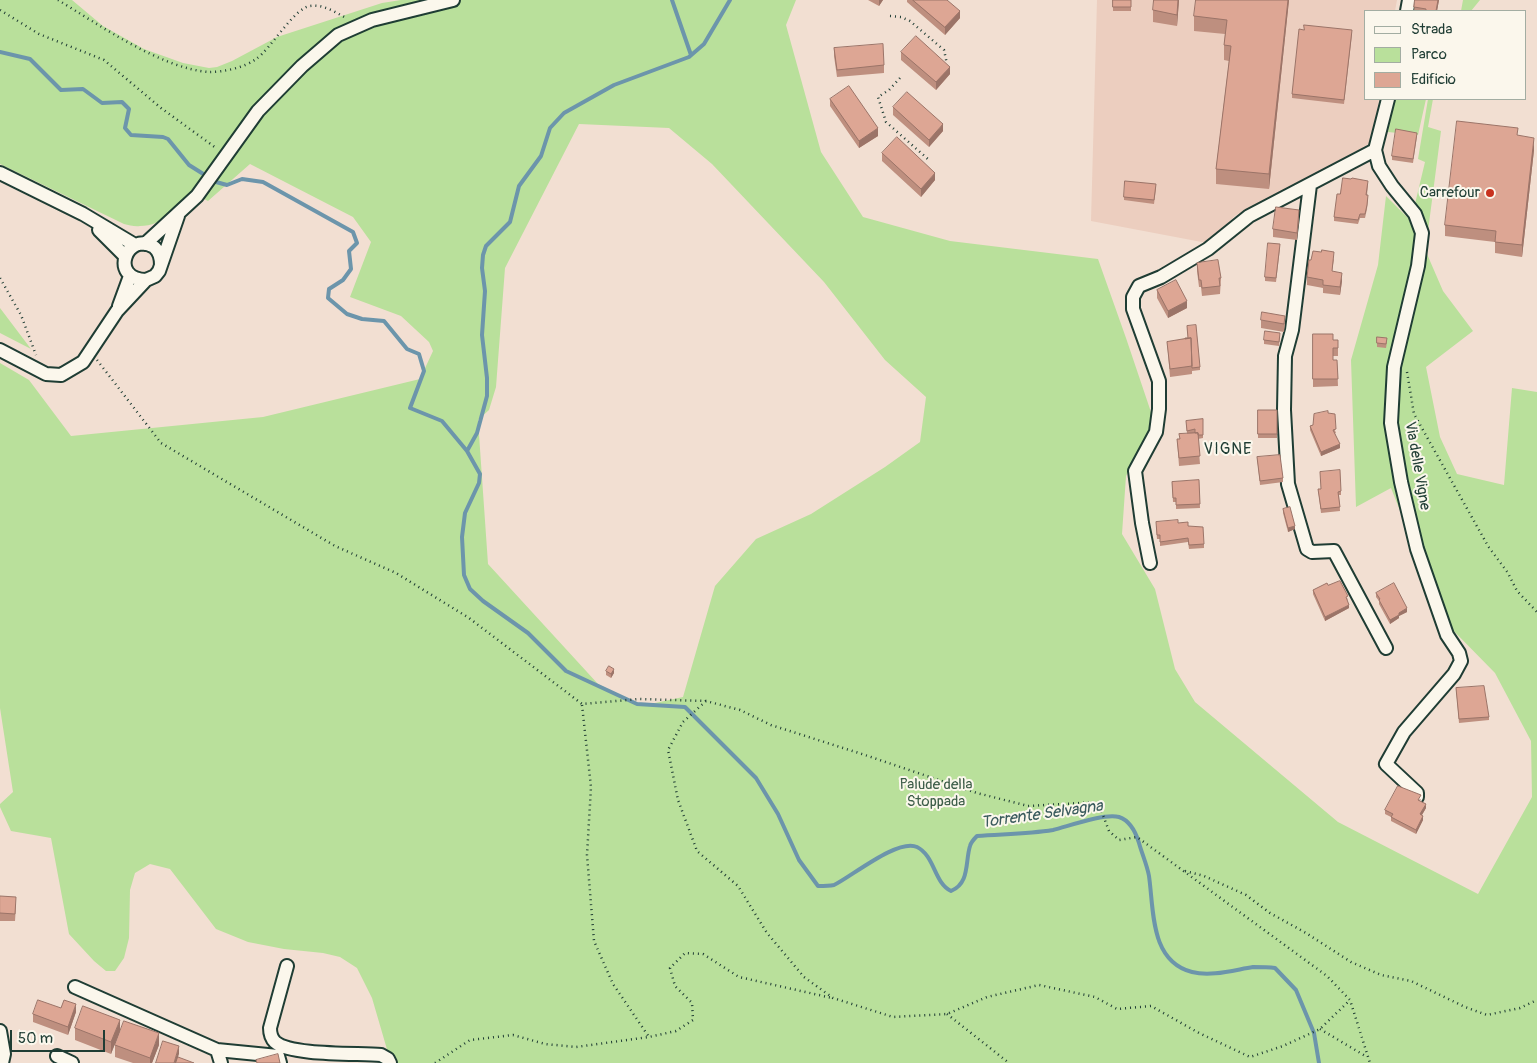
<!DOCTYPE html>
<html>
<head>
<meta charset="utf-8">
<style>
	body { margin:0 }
	#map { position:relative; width:1537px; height:1063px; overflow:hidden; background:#f2dfd2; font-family:Pangolin,sans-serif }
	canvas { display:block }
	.legend { position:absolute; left:1364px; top:10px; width:162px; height:90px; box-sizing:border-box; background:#fbf7ec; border:1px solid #a3ada2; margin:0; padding:6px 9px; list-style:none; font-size:15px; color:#1f3d34 }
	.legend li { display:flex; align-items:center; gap:10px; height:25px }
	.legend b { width:25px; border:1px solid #a3ada2 }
	.scale { position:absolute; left:10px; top:1030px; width:95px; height:22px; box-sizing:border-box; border:2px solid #1f3d34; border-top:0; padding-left:6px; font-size:15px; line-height:18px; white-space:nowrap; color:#1f3d34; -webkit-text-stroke:4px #fbf7ec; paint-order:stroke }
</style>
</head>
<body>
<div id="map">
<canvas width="1537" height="1063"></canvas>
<ul class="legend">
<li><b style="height:6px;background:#fbf7ec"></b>Strada</li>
<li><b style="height:14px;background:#b9e09b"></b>Parco</li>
<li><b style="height:14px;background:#dda694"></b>Edificio</li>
</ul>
<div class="scale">50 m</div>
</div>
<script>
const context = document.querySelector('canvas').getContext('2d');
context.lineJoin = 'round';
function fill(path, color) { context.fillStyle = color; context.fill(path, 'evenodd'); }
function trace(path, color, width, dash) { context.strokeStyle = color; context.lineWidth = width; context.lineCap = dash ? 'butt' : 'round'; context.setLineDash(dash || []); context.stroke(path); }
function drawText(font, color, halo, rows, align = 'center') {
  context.font = font + ' Pangolin,sans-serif'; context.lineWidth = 4; context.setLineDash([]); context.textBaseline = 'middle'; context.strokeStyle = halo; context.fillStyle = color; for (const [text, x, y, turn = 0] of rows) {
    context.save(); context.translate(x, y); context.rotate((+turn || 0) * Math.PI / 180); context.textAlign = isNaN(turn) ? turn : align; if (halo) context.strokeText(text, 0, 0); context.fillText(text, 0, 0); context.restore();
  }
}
const built = new Path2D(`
	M1097 0H1397L1395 11H1366V99H1379L1372 142 1284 194 1236 215 1207 243 1091 221Z`);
const green = new Path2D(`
	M0 0H72L103 26 144 49 183 63 209 68 217 67 232 61 277 37 382 3 401 0H796L786 25 821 152 863 217 950 241 1098 259 1126 338 1154 421 1126 476 1122 534 1155 589 1175 669 1195 702 1338 822 1478 894 1532 797 1531 741 1495 673 1444 621 1391 488 1356 507 1351 360 1378 265 1386 196 1408 218 1427 254 1443 291 1473 331 1426 367 1440 437 1457 474 1504 485 1512 388 1537 392V1063H391L372 998 357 968 340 957 323 953 284 949 248 942 216 929 170 869 150 864 135 873 130 890 129 938 124 958 115 971H106L94 961 69 934 51 838 11 831 0 807V804L13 792 0 708V363L29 380 71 436 263 417 420 379 433 351 429 342 401 316 350 297 371 242 353 217 250 164 208 201 190 192C178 208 163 226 140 226 135 227 129 225 124 224L0 164ZM579 124 669 128 712 164 824 282 885 360 926 397 920 442 885 467 811 514 756 539 715 586 683 697 641 706 598 684 488 564 478 420 489 410 496 387 505 268Z
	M1463 0H1480L1471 11H1461Z
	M1394 99H1426L1418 135 1388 132Z
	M1428 99H1433L1428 127 1441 131 1428 231 1414 208 1425 162 1418 159Z
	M0 308 31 349 0 333Z`);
const stream = new Path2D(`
	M672 0 691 55
	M0 52 30 59 61 90 83 89 102 103 122 102 129 109 125 128 131 135 163 137 168 139 189 165 216 182 227 185 242 179 263 182 353 232 357 243 349 251 351 269 343 280 329 289 328 298 347 314 362 319 384 321 407 349 419 354 424 371 410 408 442 421 467 451 480 474 479 483 465 513 462 537 464 575 470 589 483 601 528 633 566 671 637 704 685 707 756 778 778 814 799 860 818 886C823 886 829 886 834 885 851 877 898 838 917 847 935 856 934 883 951 891 970 883 965 862 970 846 971 842 974 839 977 836 1002 834 1028 834 1053 830 1069 826 1104 813 1119 817 1131 821 1136 833 1139 843 1142 854 1147 865 1149 876 1154 911 1150 961 1192 972 1211 977 1234 970 1253 967 1260 967 1268 967 1275 968L1296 990 1314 1033 1319 1063
	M467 451 477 433 487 396V378L482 335 485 291 482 268 483 255 486 246 510 222 519 186 541 156 550 128 564 113 614 85 689 57 704 44 730 0`);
const path = new Path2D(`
	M58 0C98 24 162 69 209 72 223 72 244 68 256 59 271 49 294 8 310 6 323 4 335 12 346 18
	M0 10 39 34 104 60 161 108 216 148
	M890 16 901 17 910 21 944 50 947 64
	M900 78 889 90 878 97 886 122 929 160
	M0 278 21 315 36 355
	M97 360 161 443 335 546 396 573 469 618 582 704 639 699 706 701 740 710 771 725 865 755 977 793 1028 806 1098 802 1109 831 1119 840 1137 837 1327 976 1350 1000 1370 1063
	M1407 372 1414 414 1488 546 1508 573 1517 591 1537 612
	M706 701 683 722 668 750 678 800 697 851 738 886 767 933 804 977 833 998 893 1017 947 1014 987 997 1039 985 1095 997 1117 1009 1151 1006 1199 1033 1250 1057 1283 1046 1320 1029 1350 1000
	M582 705 591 787 587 855 594 941 613 984 649 1037
	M1185 871 1204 876 1246 895 1270 913 1306 933 1351 962 1381 975 1411 981 1465 1007 1487 1015 1520 1008 1537 1000
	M947 1014 1009 1063
	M1320 1029 1367 1057
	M435 1063 470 1040 513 1035 545 1044 576 1047 649 1037 676 1031 693 1020 692 1003 675 986 670 968 685 953 703 954 739 977 832 998`);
const minor = new Path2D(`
	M1407 11 1409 0
	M1388 99 1375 150 1379 166 1392 186 1415 214 1422 233 1418 266 1394 367 1391 423 1401 482 1417 549 1447 635 1459 653 1461 661 1454 674 1404 732 1386 764 1417 793V797
	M0 173 83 214 135 245
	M1310 185 1292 330 1285 356 1284 410 1288 484 1307 549 1312 552 1334 551 1386 648
	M99 230 125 256
	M145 244 197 196 258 111 302 66 338 35 372 20 453 0
	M146 280C108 279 127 230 154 247 159 251 161 259 161 265
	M119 306 130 276
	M0 350 46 374 61 375 83 362 117 311 146 280 155 276 159 271 178 216
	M1150 563 1142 523 1135 471 1156 432 1159 409V381L1133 309V297L1139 286 1161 277 1208 249 1249 216 1375 150
	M287 966 270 1028C270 1034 271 1038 275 1042 291 1056 358 1053 381 1055L388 1059 390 1063
	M75 987 217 1050 221 1063
	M0 1031 4 1054 2 1063
	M217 1050 278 1056 280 1063
	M57 1056 72 1063`);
const wall = new Path2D(`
	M868 0H883L879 6Z
	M907 0H947L960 18 945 35 907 2Z
	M1113 0H1131V11H1113Z
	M1179 0 1177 26 1153 22V10Z
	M1289 0 1269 189 1216 184V169L1229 61 1224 60V45L1225 34 1194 31V16Z
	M1415 0H1439L1437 11H1414Z
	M1352 34 1344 104 1292 98V94Z
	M834 48 884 65V73L837 77 834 56Z
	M901 52 950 74 936 90 901 60Z
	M830 99 878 136 859 148 830 106Z
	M893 107 943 131 929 147 893 115Z
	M1417 136 1413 163 1392 160V156Z
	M1518 136 1534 150 1522 257 1495 253V242L1445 236V225Z
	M882 153 935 180 921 197 882 161Z
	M1368 185 1367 195 1368 199 1367 209 1365 218H1360L1358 224 1334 221V217L1340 194Z
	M1156 188 1154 204 1124 200V197Z
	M1299 218 1297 240 1273 237V229Z
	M1280 248 1276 282 1265 281V277Z
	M1334 259 1332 271 1342 281 1340 295 1323 293V288L1307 285V277Z
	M1197 263 1221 278 1220 294 1202 296 1201 287H1199L1197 271Z
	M1157 290 1187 308 1168 318 1157 298Z
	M1261 320 1285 323 1284 332 1261 328Z
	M1187 326 1200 367V370L1192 371V374L1170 377 1167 342 1188 338Z
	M1313 334 1333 340H1338V356H1333V360H1337L1338 386 1313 387Z
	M1280 337 1279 346 1264 344V340Z
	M1387 342 1386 348 1377 347V343Z
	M1258 410H1277V438H1258Z
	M1328 413 1336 433H1335L1340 448 1321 456 1310 430V426L1313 425Z
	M1203 419V438L1198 439 1200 464 1179 466 1177 439H1179L1187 434 1186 421Z
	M1257 457 1283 478V482L1260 485Z
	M1199 480 1200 508 1176 509V502H1173L1172 482Z
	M1318 489 1341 491V495H1339L1340 511 1321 513Z
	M1283 509 1295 529 1288 532 1283 513Z
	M1178 523 1188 526 1204 544V548L1189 549 1188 542 1160 546V539H1157L1156 526Z
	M1328 585 1348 599 1347 600 1349 608 1325 621 1313 594V590Z
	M1376 593 1407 612 1399 616V618L1390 624 1379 604V601L1376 597Z
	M606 671 614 673 611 678 606 675Z
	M1456 688 1489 717V720L1459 723Z
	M1421 799 1420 801 1426 808 1422 815 1423 820 1416 834 1391 821V817L1385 814V810Z
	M0 896 16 905 15 921H0Z
	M61 1008 76 1012 68 1035 33 1022V1014Z
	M75 1028 120 1031 111 1054 75 1040Z
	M115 1045H159L152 1063H133L115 1057Z`);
const shadedWall = new Path2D(`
	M879 0H883L879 6Z
	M1178 0H1179L1177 26V15Z
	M1288 0H1289L1269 189V174Z
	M1438 0H1439L1437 11H1436Z
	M960 11V18L945 35V27Z
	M950 67V74L936 90V82Z
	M943 124V131L929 147V140Z
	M878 128V136L859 148V141Z
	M1534 138V150L1522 257V245Z
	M935 173V180L921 197V189Z
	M1299 210V218L1297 240V233Z
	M1342 273V281L1340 295V287Z
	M1187 301V308L1168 318V311Z
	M1340 444V448L1321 456V452Z
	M1295 526V529L1288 532V528Z
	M1349 605V608L1325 621V617Z
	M1407 608V612L1399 616V618L1390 624V620L1399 613Z
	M614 669V673L611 678V674Z
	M1426 804V808L1420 818V814Z
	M1423 816V820L1416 834V830Z
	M76 1004V1012L68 1035V1027Z
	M120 1020V1031L111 1054V1042Z
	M159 1033V1045L152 1063H150V1058Z
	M179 1046V1054L176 1063H174Z`);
const building = new Path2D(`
	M913 0H947L960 11 945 27Z
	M1113 0H1131V7H1113Z
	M1154 0H1178L1177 15 1153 10Z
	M1196 0H1288L1269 174 1216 169 1231 46 1224 45 1227 20 1194 16Z
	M1415 0H1438L1436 11H1426V9L1414 7Z
	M1304 25 1352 30 1344 100 1292 94 1299 29 1304 30Z
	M916 36 950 67 936 82 901 52Z
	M883 44 884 65 837 70 834 48Z
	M849 86 878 128 859 141 830 99Z
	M907 92 943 124 929 140 893 107Z
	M1457 121 1518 128 1517 135 1534 138 1522 245 1495 242 1496 231 1445 225Z
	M1396 129 1417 133 1413 159 1392 156Z
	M897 137 935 173 921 189 882 153Z
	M1343 178 1351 179 1352 178 1368 181 1366 195H1368L1367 205 1365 214H1360L1358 220 1334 217 1337 194H1340Z
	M1125 181 1156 184 1154 200 1124 197Z
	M1276 207 1299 210 1297 233 1273 229Z
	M1268 243 1280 244 1276 278 1265 277Z
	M1322 250 1334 252 1332 271 1342 273 1340 287 1323 285V280L1307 277 1309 260H1311L1313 251 1321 252Z
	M1218 260 1221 278H1219L1220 286 1202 288 1201 280H1199L1197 263Z
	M1176 280 1187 301 1168 311 1157 290Z
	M1262 312 1285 316 1284 324 1261 320Z
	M1196 325 1200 367 1192 368 1191 338 1185 339V338H1188L1187 326Z
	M1265 331 1280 333 1279 342 1264 340Z
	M1313 334H1333V340H1338V348H1333V360H1337L1338 379H1313Z
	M1377 337 1387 338 1386 344 1377 343Z
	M1191 338 1192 366 1170 369 1167 342Z
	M1258 410H1277V434H1258Z
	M1328 411V413L1335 414 1336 429 1333 430 1340 444 1321 452 1310 426 1313 425 1314 414Z
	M1203 419V435H1198V433H1195V429L1187 431 1186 421Z
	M1198 433 1200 456 1179 458 1177 439H1180L1179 434Z
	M1280 455 1283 478 1260 481 1257 457Z
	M1340 470 1341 491 1338 492 1340 507 1321 509 1318 489H1321L1320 472Z
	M1199 480 1200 504 1176 505V498H1173L1172 482Z
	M1290 507 1295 526 1288 528 1283 509Z
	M1178 520V523L1188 522V526L1203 527 1204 544 1189 545 1188 538 1160 542V535H1157L1156 522Z
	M1340 581 1348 596 1346 597 1349 605 1325 617 1313 590 1327 583 1328 585Z
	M1394 583 1407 608 1399 613V615L1390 620 1379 600 1380 599 1376 593Z
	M609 666 614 669 611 674 606 671Z
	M1484 686 1489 717 1459 719 1456 688Z
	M1398 786 1421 795 1418 800 1426 804 1420 814 1423 816 1416 830 1391 817 1393 814 1385 810Z
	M0 896 16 897 15 914 0 913Z
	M38 1000 61 1008 64 1000 76 1004 68 1027 33 1014Z
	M83 1006 120 1020 111 1042 75 1028Z
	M124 1021 159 1033 150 1058 115 1045Z
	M163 1041 179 1046 174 1063H156Z
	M278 1054 280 1063H257L256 1060Z
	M178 1057 194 1063H176Z`);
const markers = [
	[1490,193,5,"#c8321e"]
];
const poiNames = [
	["Carrefour",1480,193]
];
const streetNames = [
	["Via delle Vigne",1417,466,80]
];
const parkNames = [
	["Palude della",936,785],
	["Stoppada",936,802]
];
const neighbourhoodNames = [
	["VIGNE",1228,450]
];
const waterNames = [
	["Torrente Selvagna",1042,815,-8]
];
fill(built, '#eccebf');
fill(green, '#b9e09b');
trace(stream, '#6c95ab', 4);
trace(minor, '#1f3d34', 16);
trace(path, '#1f3d34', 2.5, [1, 4]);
trace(minor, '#fbf7ec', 12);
fill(wall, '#be8f7f');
fill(shadedWall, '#9b7468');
fill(building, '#dda694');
trace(building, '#9b7468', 1);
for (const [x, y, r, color] of markers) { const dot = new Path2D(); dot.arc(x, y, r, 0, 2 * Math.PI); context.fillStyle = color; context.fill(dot); trace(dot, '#fbf7ec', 2); }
drawText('15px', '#1f3d34', '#fbf7ec', poiNames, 'right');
drawText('15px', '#1f3d34', '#fbf7ec', streetNames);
drawText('15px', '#3e5e49', '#fbf7ec', parkNames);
context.letterSpacing = '1px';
drawText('16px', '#1f3d34', '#fbf7ec', neighbourhoodNames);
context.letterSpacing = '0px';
drawText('italic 16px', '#395a5c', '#fbf7ec', waterNames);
</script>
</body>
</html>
